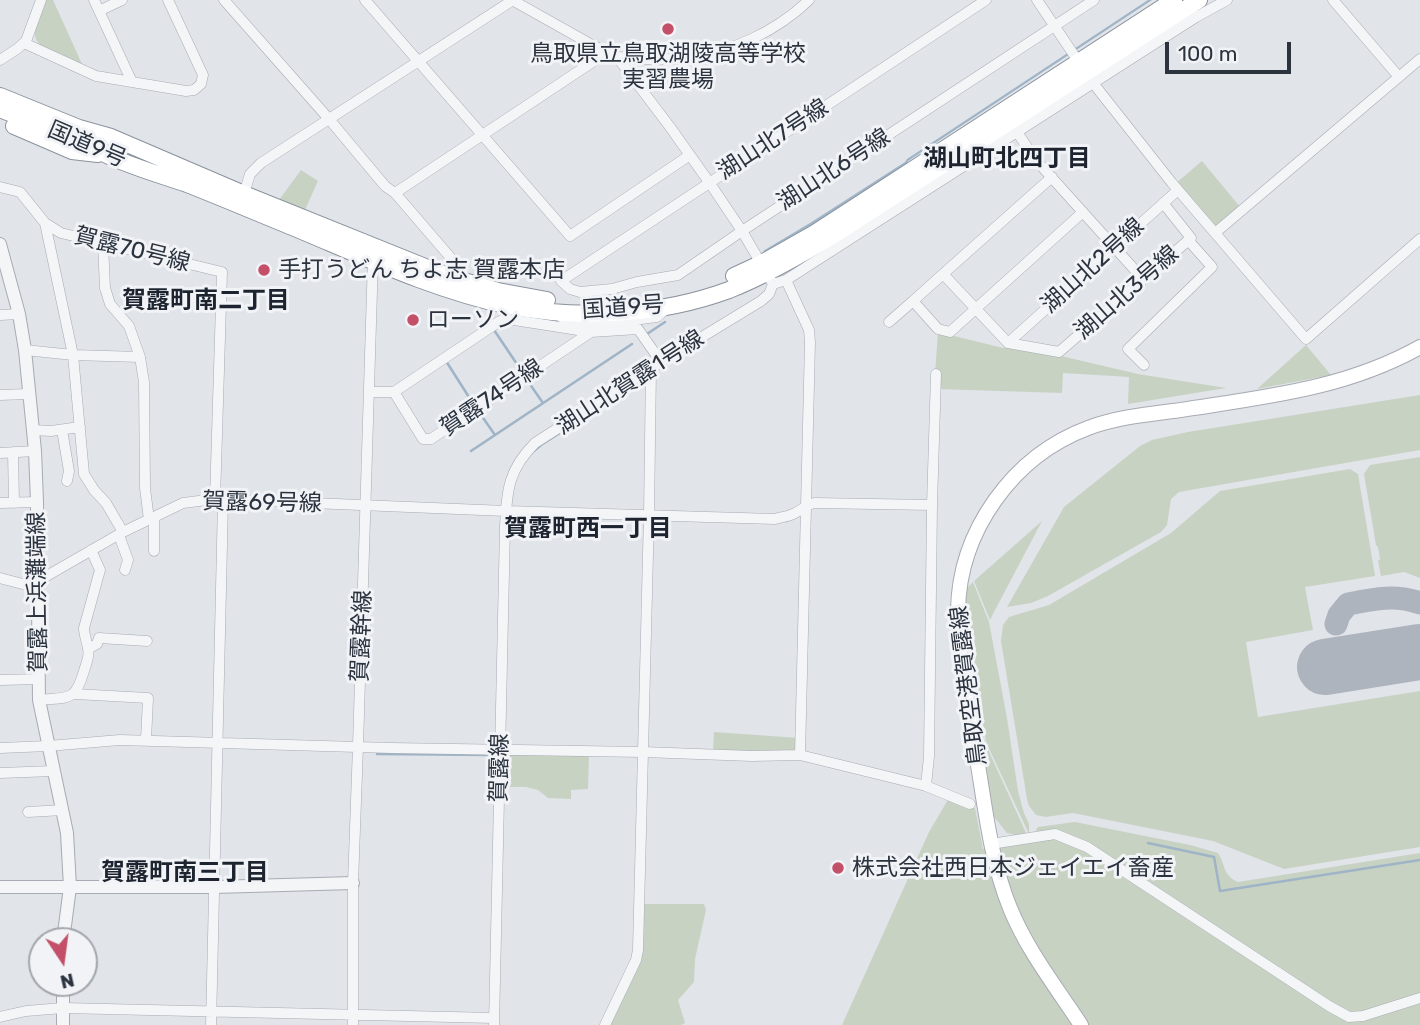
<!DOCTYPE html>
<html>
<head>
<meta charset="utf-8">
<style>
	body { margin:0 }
	#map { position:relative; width:1420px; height:1025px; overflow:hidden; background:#e1e4e9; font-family:Rubik,sans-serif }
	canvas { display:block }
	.north { position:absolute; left:28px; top:927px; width:70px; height:70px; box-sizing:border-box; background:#f1f3f6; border:2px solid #a2a6ad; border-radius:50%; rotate:167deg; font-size:19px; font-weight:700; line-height:28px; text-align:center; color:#2b333f }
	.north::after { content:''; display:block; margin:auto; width:24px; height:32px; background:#c35068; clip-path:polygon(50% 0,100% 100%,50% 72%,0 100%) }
	.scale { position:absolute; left:1165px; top:42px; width:126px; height:32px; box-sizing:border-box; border:4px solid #2b333f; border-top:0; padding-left:9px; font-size:21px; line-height:24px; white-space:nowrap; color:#2b333f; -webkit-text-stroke:5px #f1f3f6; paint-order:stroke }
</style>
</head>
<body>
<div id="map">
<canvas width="1420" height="1025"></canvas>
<div class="north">N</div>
<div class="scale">100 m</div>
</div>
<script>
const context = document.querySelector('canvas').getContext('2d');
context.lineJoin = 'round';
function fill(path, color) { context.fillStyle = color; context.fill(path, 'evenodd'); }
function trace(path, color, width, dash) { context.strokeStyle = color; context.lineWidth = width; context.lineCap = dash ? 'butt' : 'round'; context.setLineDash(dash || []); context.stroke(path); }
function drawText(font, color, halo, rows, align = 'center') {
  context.font = font + ' Rubik,"Noto Sans JP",sans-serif'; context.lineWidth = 6; context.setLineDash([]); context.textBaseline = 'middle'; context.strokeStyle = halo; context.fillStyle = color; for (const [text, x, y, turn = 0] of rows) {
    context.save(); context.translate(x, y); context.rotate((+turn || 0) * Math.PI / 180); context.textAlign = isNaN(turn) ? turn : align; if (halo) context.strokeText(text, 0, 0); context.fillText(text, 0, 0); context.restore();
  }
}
const green = new Path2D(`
	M45 0H53L82 64 40 45C28 32 40 14 45 0Z
	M1202 161 1241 208 1221 226 1213 227 1175 184Z
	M301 170 318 181 305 210 279 200Z
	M938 332 1003 348 1007 347 1061 356 1138 374 1226 388 1128 404 1129 377 1063 373 1062 393 937 389 935 374Z
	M1306 345 1331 375 1257 389Z
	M1420 395V450L1179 492 1171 499 1167 525 1161 532 1048 596 1031 603 1007 607 1064 507 1140 446 1152 440 1188 432Z
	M1420 457V578L1404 572 1381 576 1378 561 1380 559 1378 547 1376 545 1364 474 1370 465Z
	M1350 469 1358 474 1375 576 1305 587 1313 630 1246 642 1258 717 1420 691V847L1284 869 1213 841 1073 813 1046 817 1036 815 1029 806 1027 799 1001 641 1003 625 1009 617 1049 605 1171 533 1220 491Z
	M1042 521 994 612 990 620 974 581Z
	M973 582 989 622 1007 718 1018 791 1024 813 1029 824V834L986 742 964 609 966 589Z
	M978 727H981L985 743 1027 835H1015L1007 833 991 813Z
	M714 732 799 738 796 750 793 752 713 753Z
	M505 754 589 755 588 789 571 790V799L548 798 538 790 526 787H503L504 757Z
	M949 798 975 808 983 849 1053 836 1073 844 1236 951 1335 1013 1349 1019 1420 1002V1025H842L929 832Z
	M1075 822 1190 845 1218 853C1226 865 1222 875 1238 882L1420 853V994L1363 1012 1351 1013 1339 1008 1089 846 1040 833 1036 830 1038 827Z
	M640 904H704L706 910 695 959 694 982 678 1000 685 1023 681 1025H607L630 975Z`);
const water = new Path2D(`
	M1148 0H1152L908 161 907 164 811 226 765 253 763 251 810 223 905 162 907 159Z`);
const stream = new Path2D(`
	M494 330 523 373
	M647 334 665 322
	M446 361 474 405
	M527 380 543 403
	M479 412 495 435
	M471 451 632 344
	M534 451 541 445 646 378
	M377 754 491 755
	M1148 843 1214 857 1220 891 1420 860`);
const taxiway = new Path2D(`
	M1336 624 1339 615 1348 604C1373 599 1395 594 1420 603`);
const runway = new Path2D(`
	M1325 667 1420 652`);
const minor = new Path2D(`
	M94 0 132 82
	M224 0 329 119 385 186 395 193 450 257
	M365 0 570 236 690 155
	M986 0 561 281 570 289 580 292 612 289 637 282 678 275 742 231 1094 0
	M1037 0 1074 55
	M1333 0 1399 77
	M99 11 122 0
	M24 43 96 76 186 91 194 90 201 84 203 75 168 0
	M617 57C641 59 664 61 688 58 732 52 777 31 809 0
	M0 60 17 49 26 41 41 0
	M1093 83 1172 183 1306 339 1420 239
	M1017 132 1035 159 1143 279
	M1052 177 943 274 1008 343 1059 352 1191 238 1163 203
	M0 187 20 192 45 223 61 233 222 272 215 499
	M395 193 594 61 605 52
	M244 194 250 174 261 163 513 0
	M45 223 73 355 84 474 94 490 106 503 123 532
	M1215 233 1420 59
	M103 244 105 288 110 304 129 326 140 357
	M943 274 913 301 938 329 950 332 1083 212
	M786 280 809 330 810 342 800 755
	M773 284 786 280 1196 17 1227 0
	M0 315 19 314
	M561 317 577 323H609L657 317 667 308
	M889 322 913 301
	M1008 343 1178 190
	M25 350 73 355 140 357 144 382 145 488 149 520
	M1144 365 1128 349 1212 267 1188 240
	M369 392H394L423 439H431L585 336 591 332 594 324
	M394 392 500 321 508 319 591 332 638 329 661 362
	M0 395 28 394
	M32 430 51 431 80 427
	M62 430 69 471 67 481
	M13 452 14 503
	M0 453 35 451
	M0 503 37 502
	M119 535 128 560 125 570
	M154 551V518
	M0 578 38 588
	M38 581 123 532 183 503 215 499 506 511 775 519C781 517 787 517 793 514 801 511 806 504 815 503L932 505
	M88 649 97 644 99 638 147 641
	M0 680 39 679
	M75 694 148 698 146 740
	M39 700C69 697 75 702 84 671 86 664 90 656 88 649 87 641 84 635 84 628L100 570 91 550
	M0 748 48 746 120 740 391 748 643 752 752 756 800 755 926 786 970 804
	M0 773 54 771
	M926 786 929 756 932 505 936 374
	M28 812 63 810
	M991 844 1055 834 1087 847 1329 1006 1349 1017 1363 1016 1420 998
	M0 1017 26 1011 63 1008 494 1018
	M211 1025 223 501
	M353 1025V883L358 746 373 258
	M494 1025 505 527C507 490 508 470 535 443L661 362 761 301 769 294 773 284 742 231 709 182 670 127 617 57 594 46 512 0
	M605 1025 636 960 638 950 649 514 651 369`);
const tertiary = new Path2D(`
	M0 244 19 314 25 350 35 451 37 502 39 700 67 833 70 887 63 941
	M0 887H214L353 883
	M63 1025V983`);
const secondary = new Path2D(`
	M1081 1025C1056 987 1027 950 1010 908 990 859 985 805 976 753 969 707 957 658 958 611 959 531 1013 456 1088 428 1117 417 1150 414 1181 410 1264 397 1345 389 1420 347`);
const trunk = new Path2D(`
	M0 96 79 128 111 137 244 194 450 277 498 291 547 300
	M0 109C29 121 60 131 89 144 95 147 101 152 107 155 132 167 161 175 187 184 220 197 253 211 285 224 358 254 432 290 509 306 581 320 661 315 729 290 767 275 803 254 837 233L1199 0
	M14 126 72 151 98 154
	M734 276 762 263 815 233 1174 0`);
const markers = [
	[668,29,7,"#c35068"],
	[264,270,7,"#c35068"],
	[413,320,7,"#c35068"],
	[838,868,7,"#c35068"]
];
const poiNames = [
	["鳥取県立鳥取湖陵高等学校",668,54,"center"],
	["実習農場",668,80,"center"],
	["手打うどん ちよ志 賀露本店",278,270],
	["ローソン",427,320],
	["株式会社西日本ジェイエイ畜産",852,868]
];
const streetNames = [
	["湖山北7号線",773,140,-33],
	["国道9号",87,145,23],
	["湖山北6号線",834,170,-33],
	["賀露70号線",132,250,14],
	["湖山北2号線",1093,266,-42],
	["湖山北3号線",1127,293,-41],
	["国道9号",623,308,-4],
	["湖山北賀露1号線",630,383,-33],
	["賀露74号線",492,398,-34],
	["賀露69号線",262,503,1],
	["賀露上浜灘端線",38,592,-91],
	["賀露幹線",362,636,-88],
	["鳥取空港賀露線",969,686,-97],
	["賀露線",500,768,-89]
];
const neighbourhoodNames = [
	["湖山町北四丁目",1007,159],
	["賀露町南二丁目",206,301],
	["賀露町西一丁目",588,529],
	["賀露町南三丁目",185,873]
];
fill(green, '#c8d2c3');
fill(water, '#9fb4c6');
trace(stream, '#9fb4c6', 2.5);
trace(taxiway, '#aeb4bd', 23);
trace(runway, '#aeb4bd', 56);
trace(minor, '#a7abb3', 11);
trace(tertiary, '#a7abb3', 14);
trace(secondary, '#a7abb3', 16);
trace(trunk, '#8a939e', 18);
trace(minor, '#f3f5f7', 10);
trace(tertiary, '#f3f5f7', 12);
trace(secondary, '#fff', 14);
trace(trunk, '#fff', 16);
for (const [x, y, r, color] of markers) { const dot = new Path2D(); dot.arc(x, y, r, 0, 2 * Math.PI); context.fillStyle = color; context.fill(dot); trace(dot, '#f1f3f6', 2.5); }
drawText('23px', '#2b333f', '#f1f3f6', poiNames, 'left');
drawText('23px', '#2b333f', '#f1f3f6', streetNames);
drawText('bold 24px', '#1d2430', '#f1f3f6', neighbourhoodNames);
</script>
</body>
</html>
